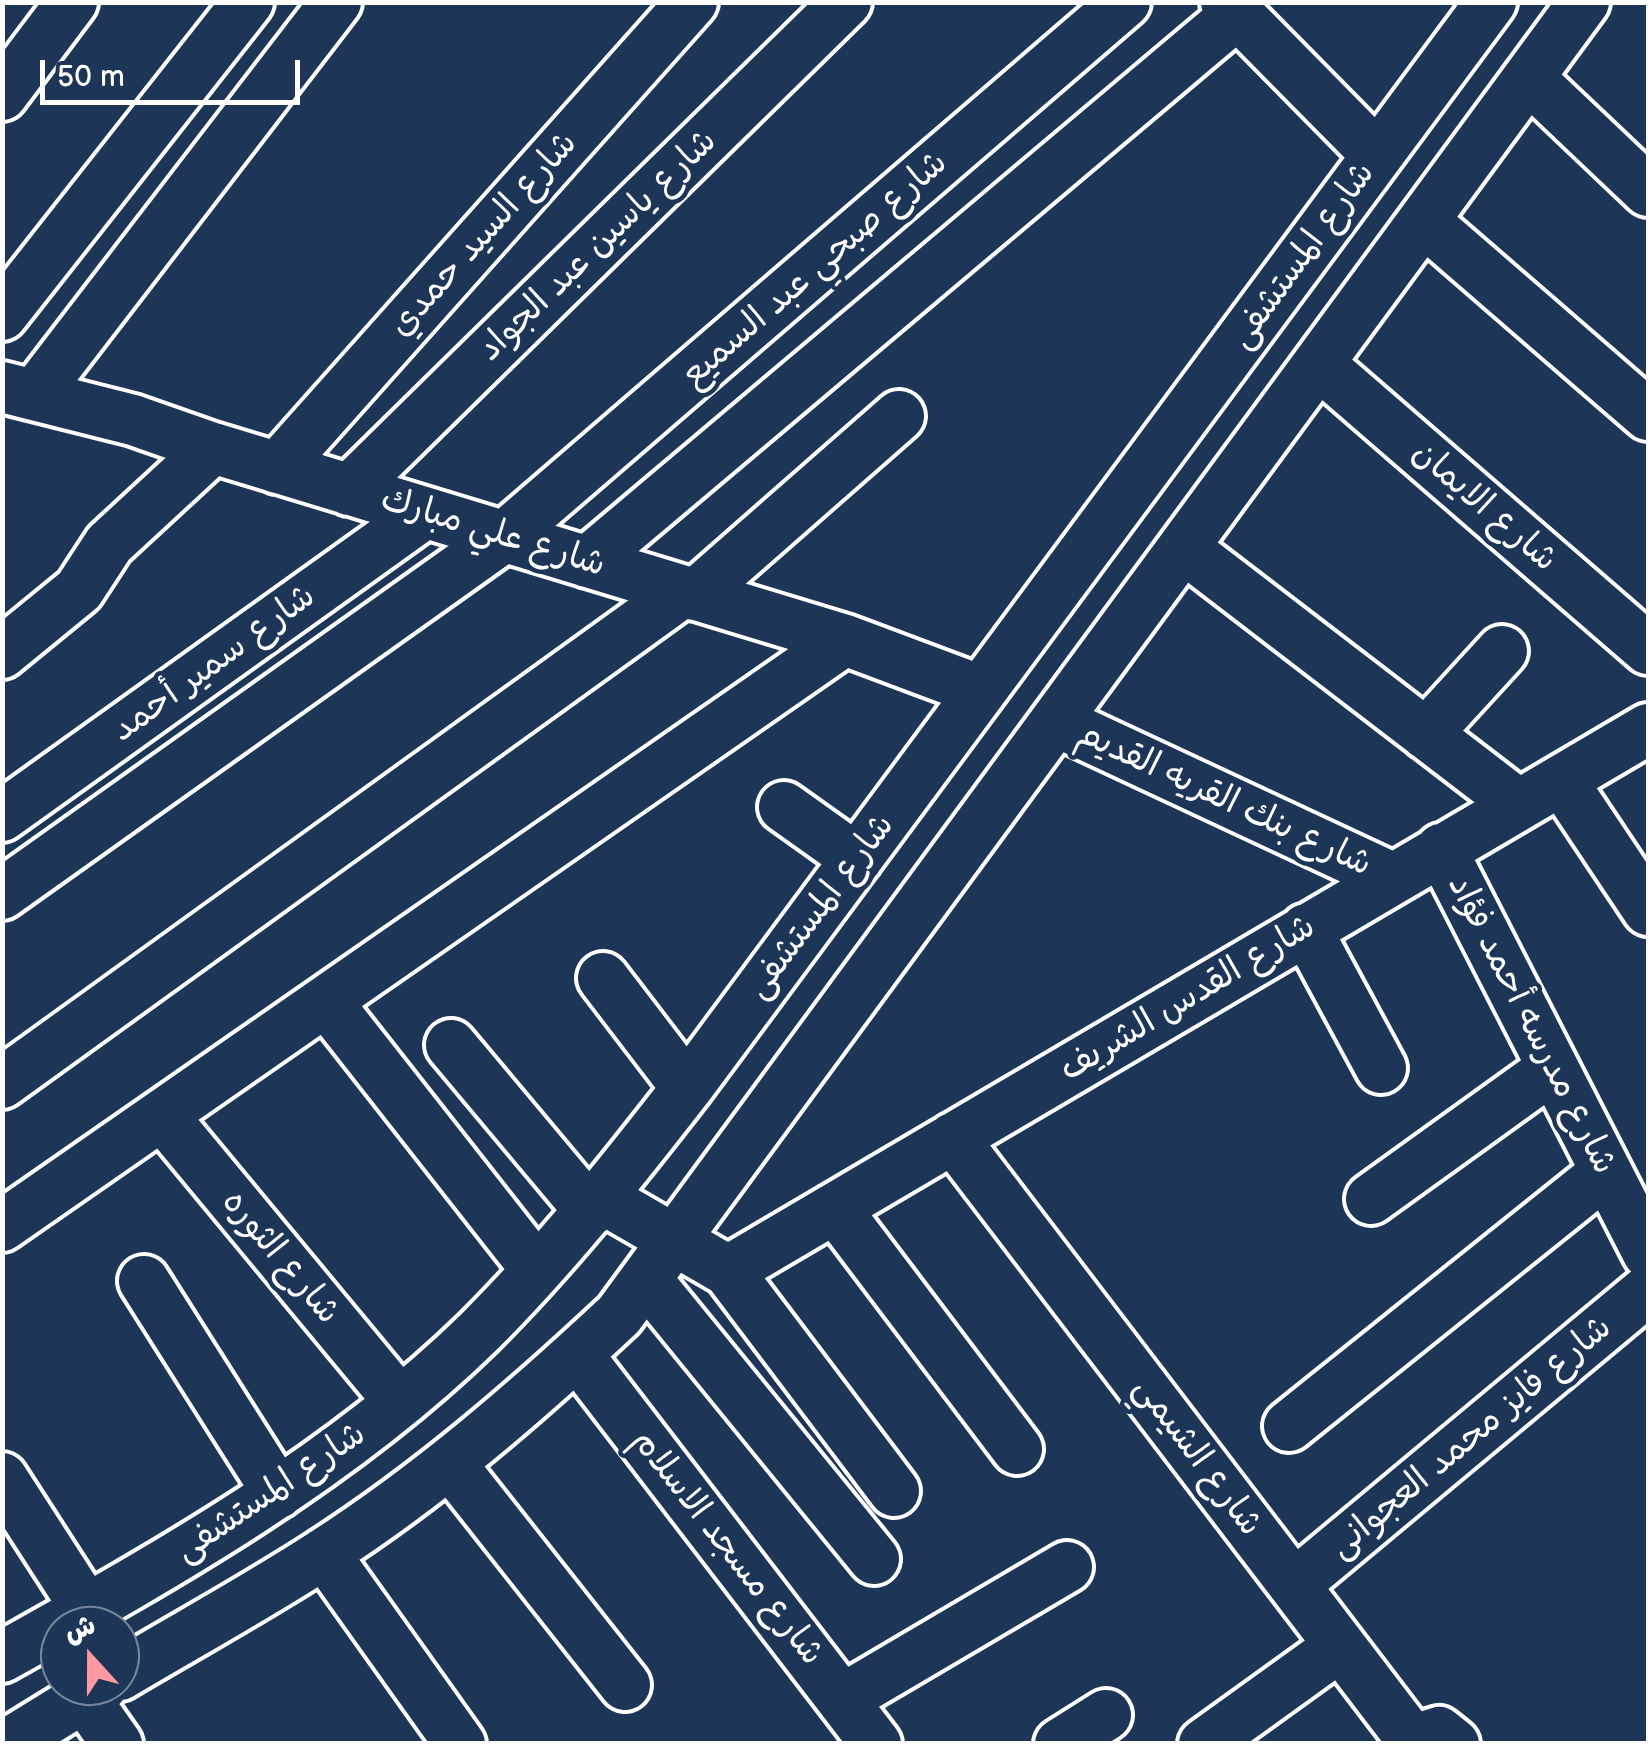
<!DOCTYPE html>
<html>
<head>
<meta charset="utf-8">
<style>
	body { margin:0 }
	#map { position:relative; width:1651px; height:1746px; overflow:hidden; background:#1d3557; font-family:"Balsamiq Sans","Playpen Sans Arabic",sans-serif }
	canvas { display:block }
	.frame { position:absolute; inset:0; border:5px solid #fff; pointer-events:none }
	.north { position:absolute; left:40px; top:1606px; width:100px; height:100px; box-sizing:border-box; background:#1d3557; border:2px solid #77869a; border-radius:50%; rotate:339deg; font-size:28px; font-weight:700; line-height:40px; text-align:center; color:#fff }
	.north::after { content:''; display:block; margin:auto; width:35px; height:45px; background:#ff9aa2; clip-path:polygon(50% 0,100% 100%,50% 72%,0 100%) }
	.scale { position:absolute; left:40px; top:60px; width:260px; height:45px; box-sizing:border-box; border:5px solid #fff; border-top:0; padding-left:12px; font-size:30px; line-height:35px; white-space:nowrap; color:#fff; -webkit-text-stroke:8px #1d3557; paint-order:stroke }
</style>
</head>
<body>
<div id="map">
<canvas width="1651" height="1746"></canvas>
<div class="frame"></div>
<div class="north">ش</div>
<div class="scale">50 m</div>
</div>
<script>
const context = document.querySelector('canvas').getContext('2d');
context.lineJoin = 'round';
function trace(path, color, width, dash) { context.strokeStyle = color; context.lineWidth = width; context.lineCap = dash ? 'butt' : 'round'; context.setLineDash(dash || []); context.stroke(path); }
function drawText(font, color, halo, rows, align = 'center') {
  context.font = font + ' "Balsamiq Sans","Playpen Sans Arabic",sans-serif'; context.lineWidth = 9; context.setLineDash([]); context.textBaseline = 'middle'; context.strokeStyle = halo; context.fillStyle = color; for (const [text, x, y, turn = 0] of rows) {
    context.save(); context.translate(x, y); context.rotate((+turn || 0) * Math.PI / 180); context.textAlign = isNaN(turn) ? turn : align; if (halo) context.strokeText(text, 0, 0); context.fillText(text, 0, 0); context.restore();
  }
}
const minor = new Path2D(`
	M1226 2 1377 155
	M1529 78 1648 191
	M2 95 72 2
	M1424 221 1648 415
	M2 315 248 2
	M1319 364 1648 649
	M2 387 133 420 213 448 845 640 981 691
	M36 393 336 2
	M277 468 692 2
	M349 490 846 2
	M1184 548 1519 805
	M587 562 1237 14
	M695 595 899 416
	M2 653 79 590 109 544 213 448
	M1056 721 1392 878
	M1426 734 1502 651
	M1562 781 1648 910
	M784 807 857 859
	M2 816 425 513
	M1441 849 1648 1253
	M2 894 504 537 1125 2
	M1306 929 1381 1068
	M603 978 687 1088
	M326 1001 537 1270
	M451 1045 590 1211
	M2 1083 684 591
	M162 1115 399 1401
	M953 1138 1409 1736 1420 1738 1439 1732 1454 1744
	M602 1198 728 1271 894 1491
	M1371 1199 1553 1068
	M835 1208 1017 1449
	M2 1226 845 640
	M728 1271 1648 729
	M646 1279 874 1559
	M144 1281 278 1493
	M577 1354 876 1744
	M1289 1426 1606 1172
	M450 1463 625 1685
	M2 1478 87 1610
	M324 1553 460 1744
	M1294 1585 1648 1290
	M2 1657C170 1563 341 1467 479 1332 555 1256 621 1173 687 1088L1491 2
	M120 1675C187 1635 257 1597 323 1554 430 1485 526 1402 619 1315L1584 2
	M84 1697 117 1744
	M843 1699 1067 1567
	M8 1744 102 1686
	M1060 1744 1106 1715
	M1204 1744 1340 1646`);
const streetNames = [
	["شارع السيد حمدي",484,235,-48],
	["شارع ياسين عبد الجواد",598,246,-44],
	["شارع المستشفى",1303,256,-54],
	["شارع صبحي عبد السميع",815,270,-41],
	["شارع الايمان",1484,507,41],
	["شارع علي مبارك",493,533,17],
	["شارع سمير أحمد",214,664,-36],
	["شارع بنك القريه القديم",1224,800,25],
	["شارع المستشفى",821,907,-53],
	["شارع القدس الشريف",1188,999,-31],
	["شارع مدرسه أحمد فؤاد",1531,1025,63],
	["شارع الثوره",280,1258,50],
	["شارع فايز محمد العجوانى",1471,1438,-40],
	["شارع الشيمي",1197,1457,53],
	["شارع المستشفى",271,1493,-34],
	["شارع مسجد الاسلام",727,1548,52]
];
trace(minor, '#fff', 58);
trace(minor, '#1d3557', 50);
drawText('35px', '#fff', '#1d3557', streetNames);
</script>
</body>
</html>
